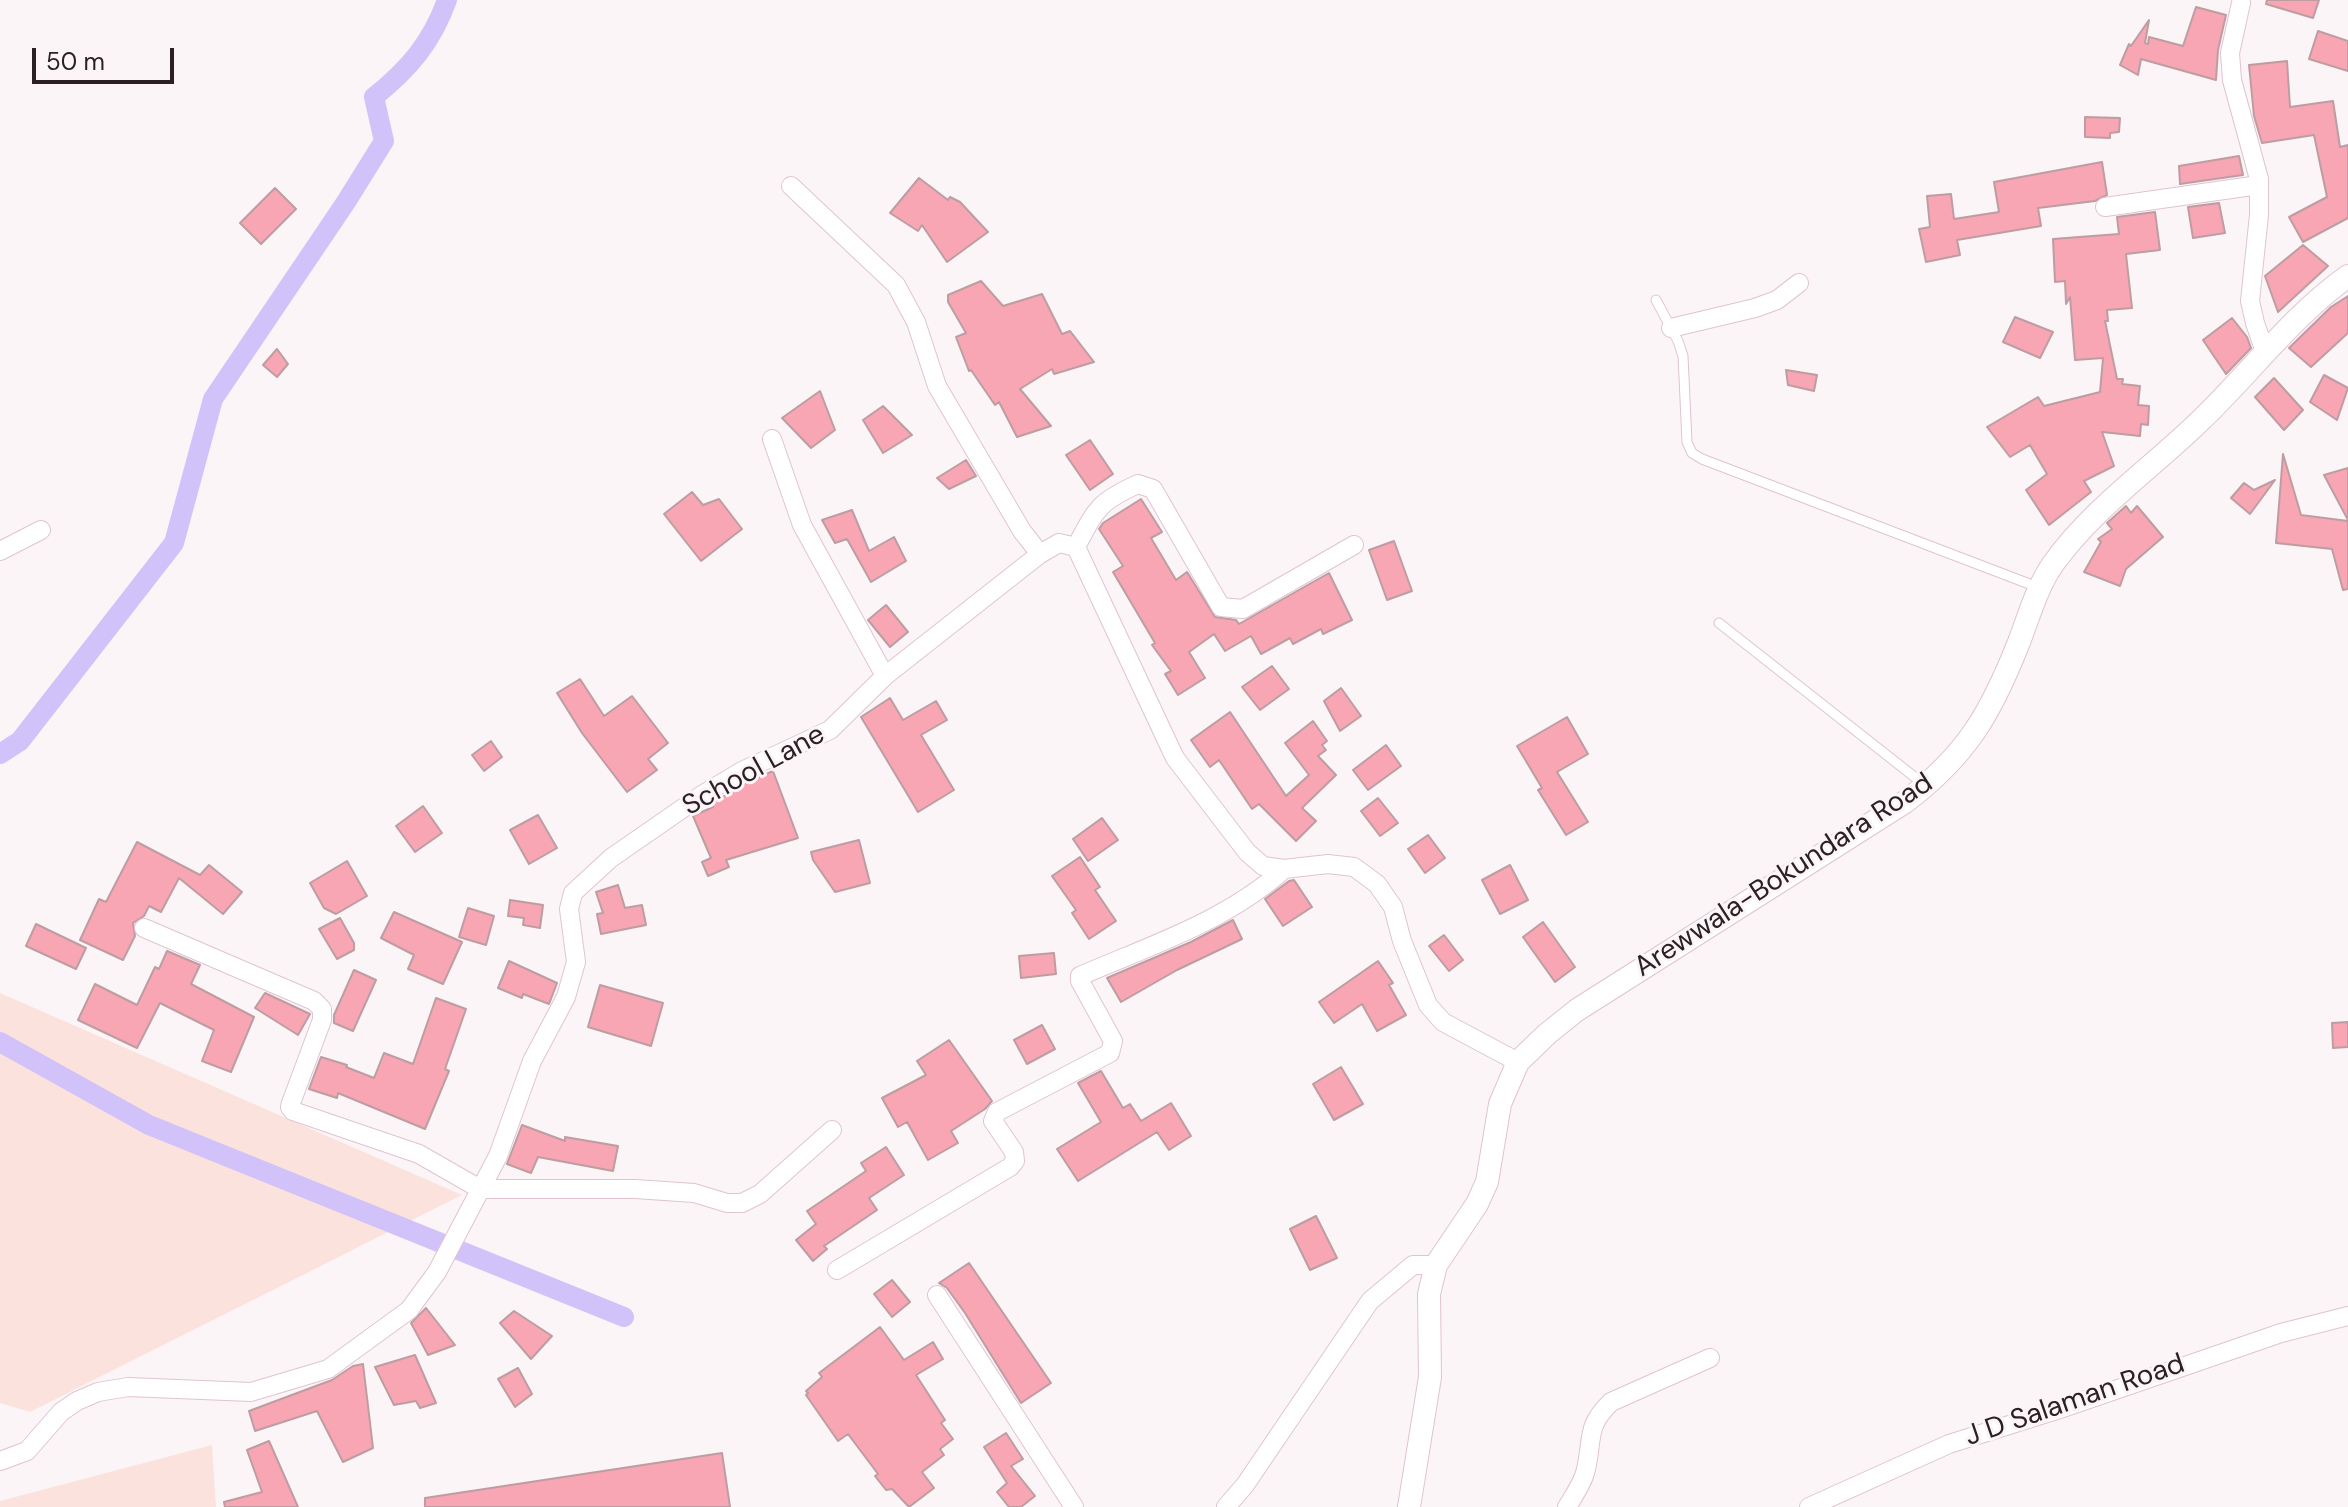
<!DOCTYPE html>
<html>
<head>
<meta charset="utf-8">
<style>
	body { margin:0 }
	#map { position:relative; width:2348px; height:1507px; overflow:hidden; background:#fbf5f8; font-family:"DM Sans",sans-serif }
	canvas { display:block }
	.scale { position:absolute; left:32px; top:48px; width:142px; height:36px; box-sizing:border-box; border:4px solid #2a2025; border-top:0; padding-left:10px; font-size:24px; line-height:28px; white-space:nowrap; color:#2a2025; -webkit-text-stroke:6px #fbf5f8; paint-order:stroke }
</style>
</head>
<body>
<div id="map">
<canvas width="2348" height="1507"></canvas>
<div class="scale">50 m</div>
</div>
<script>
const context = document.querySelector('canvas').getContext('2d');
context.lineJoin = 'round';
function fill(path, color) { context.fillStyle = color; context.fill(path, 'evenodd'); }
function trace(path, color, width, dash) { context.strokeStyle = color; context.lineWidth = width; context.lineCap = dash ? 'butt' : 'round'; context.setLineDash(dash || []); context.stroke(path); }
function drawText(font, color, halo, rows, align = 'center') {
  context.font = font + ' "DM Sans",sans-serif'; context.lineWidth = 6; context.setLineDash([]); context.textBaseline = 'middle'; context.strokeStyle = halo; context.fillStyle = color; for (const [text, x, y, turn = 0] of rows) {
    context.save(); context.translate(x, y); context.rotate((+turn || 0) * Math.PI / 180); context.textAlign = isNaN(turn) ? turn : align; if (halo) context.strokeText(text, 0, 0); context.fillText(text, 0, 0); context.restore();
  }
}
const green = new Path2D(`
	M0 993 462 1195 30 1412 0 1403Z
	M212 1445 216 1507H0V1501Z`);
const canal = new Path2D(`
	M0 754 20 741 174 543 213 399 346 202 384 141 374 97C409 69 432 42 447 0
	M0 1042 149 1125 624 1317`);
const building = new Path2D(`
	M2267 0H2319L2313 18 2266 4Z
	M2196 7 2226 15 2218 50 2216 80 2141 59 2138 75 2120 65 2129 44 2131 46 2149 20 2145 43 2148 44 2149 37 2183 46Z
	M2318 31 2348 41V71L2309 59Z
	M2287 61 2290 107 2333 101 2340 147 2348 145V218L2303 242 2289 217 2327 197 2314 135 2262 143 2254 116 2249 65Z
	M2085 117 2120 118 2119 132 2110 133V138L2085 137Z
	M2239 156 2243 175 2180 184 2179 166Z
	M2102 162 2107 195 2095 201 2038 208 2041 226 1957 240 1960 255 1926 262 1919 229 1930 227 1927 196 1951 194 1954 219 1999 212 1994 182Z
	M919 178 948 200 950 197 960 202 988 232 947 262 922 225 918 231 890 213Z
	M275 188 296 209 261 244 240 223Z
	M2219 203 2225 233 2193 238 2188 207Z
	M2155 212 2160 250 2126 254 2132 308 2107 310 2108 321H2105L2117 379H2123L2122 384 2140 386 2138 405 2149 406 2148 425 2141 424 2140 436 2102 432 2114 466 2084 481 2091 492 2049 525 2026 490 2047 474 2030 445 2010 457 1987 427 2038 397 2044 406 2100 392 2103 358 2075 360 2070 297 2066 304 2065 281 2055 282 2053 239 2119 234 2117 217Z
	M2303 245 2328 266 2278 312 2265 276Z
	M981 281 1003 306 1042 294 1062 334 1070 331 1094 362 1054 374 1052 369 1020 389 1051 426 1017 437 999 402 995 405 971 370 969 371 956 337 966 333 948 302V295Z
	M2348 296V333L2311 367 2289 348 2331 307Z
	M2015 317 2053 332 2040 358 2003 342Z
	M2232 318 2247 337 2251 348 2226 374 2203 340Z
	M277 349 288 364 277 377 263 365Z
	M1786 370 1817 375 1814 391 1788 385Z
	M2324 375 2348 388 2337 420 2310 402Z
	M2274 378 2303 410 2284 430 2255 397Z
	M820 391 835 430 811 448 782 418Z
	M883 406 912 435 883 453 863 420Z
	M1090 440 1113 474 1090 490 1066 455Z
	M2283 454 2301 515 2348 521V589L2343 590 2332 549 2276 543Z
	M966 460 976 476 949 489 937 478Z
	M2348 468V520L2324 475Z
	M2275 480 2250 514 2231 498 2244 483 2254 490Z
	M692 492 703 505 719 499 742 529 701 561 664 514Z
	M1141 499 1162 532 1151 538 1176 580 1187 572 1215 617 1236 620 1239 624 1329 573 1352 620 1323 634 1321 629 1293 644 1290 638 1261 654 1251 636 1225 651 1214 634 1189 652 1205 678 1178 695 1165 674 1171 671 1152 645 1155 643 1113 572 1123 566 1099 529 1103 523Z
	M2126 506 2131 513 2137 506 2163 537 2126 569 2120 586 2084 572 2101 542 2098 539 2112 529 2107 523Z
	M852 510 869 551 894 537 906 561 871 582 847 539 835 543 822 520Z
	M1394 541 1412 591 1387 600 1369 550Z
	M886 605 908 632 890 647 868 620Z
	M1272 666 1289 689 1260 710 1242 687Z
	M580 679 604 716 632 696 668 743 648 759 657 770 627 792 582 733 557 693Z
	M1341 688 1361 716 1340 731 1324 701Z
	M890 698 903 720 936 701 947 720 921 735 954 790 918 812 861 717Z
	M1230 712 1286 796 1309 775 1285 743 1313 721 1327 741 1322 745 1326 750 1318 756 1336 775 1302 808 1316 821 1296 841 1259 804 1252 809 1219 760 1210 767 1191 740Z
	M1567 717 1588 754 1557 772 1588 822 1566 835 1538 790 1542 788 1517 746Z
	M491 741 502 757 484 771 472 755Z
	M1386 745 1401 766 1368 790 1353 770Z
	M773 771 798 838 726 860 729 867 708 876 702 862 711 858 693 816 713 807 712 803 748 782Z
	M1378 798 1398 823 1380 836 1361 811Z
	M423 806 442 833 415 852 396 826Z
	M538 815 557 848 529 864 510 830Z
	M1102 818 1118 840 1088 861 1073 839Z
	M1428 835 1445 858 1425 873 1408 849Z
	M859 840 870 883 835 892 813 860 811 852Z
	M137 842 200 875 209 865 242 892 223 914 179 878 161 912 149 906 144 916 133 923 135 936 123 960 80 940 99 899 106 902Z
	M1080 857 1100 887 1095 890 1116 921 1089 939 1072 913 1076 910 1052 876Z
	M347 861 367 896 336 914 324 908 310 883Z
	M1510 865 1528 900 1500 914 1482 880Z
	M1294 880 1312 907 1283 926 1265 899 1289 881Z
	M618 885 625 908 642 905 646 925 601 934 597 914 603 913 596 892Z
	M510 900 543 905 540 928 523 925 524 918 508 916Z
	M468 908 494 916 486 945 459 937Z
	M394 912 462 942 443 984 408 969 414 955 381 938Z
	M340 918 354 943V950L337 959 319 929Z
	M1233 920 1242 939 1177 970 1121 1002 1107 978 1191 942Z
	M1543 922 1575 967 1555 982 1523 937Z
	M36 924 86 948 76 969 26 946Z
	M1444 935 1463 960 1449 971 1429 946Z
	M167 951 200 965 191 984 254 1017 231 1072 202 1061 214 1030 160 1003 137 1048 78 1020 95 984 137 1005 155 967 159 969Z
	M1054 953 1056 974 1021 978 1019 956Z
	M509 961 557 983 549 1004 523 994 522 998 498 988Z
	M1378 961 1393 983 1389 985 1406 1015 1377 1031 1362 1004 1334 1023 1319 1002Z
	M354 970 376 980 353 1031 334 1023V1015Z
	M600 985 663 1003 651 1046 588 1027Z
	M265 993 310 1014 298 1035 255 1008Z
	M436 998 466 1009 445 1069 449 1071 425 1129 338 1093 337 1098 309 1089 321 1057 347 1065 346 1067 374 1078 384 1053 413 1064Z
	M2348 1022V1047L2333 1048 2332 1023Z
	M1042 1025 1055 1049 1027 1064 1014 1040Z
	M949 1040 992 1101 985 1109 951 1131 958 1143 928 1160 907 1122 898 1127 882 1098 926 1075 917 1061Z
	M1341 1067 1363 1104 1334 1120 1313 1084Z
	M1101 1071 1123 1108 1130 1104 1141 1121 1171 1103 1191 1136 1169 1150 1157 1132 1078 1181 1057 1149 1101 1122 1078 1083Z
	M522 1125 565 1141V1137L618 1146 613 1171 538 1157 531 1173 507 1164Z
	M886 1147 904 1175 869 1198 877 1210 824 1246 827 1249 813 1261 796 1240 816 1224 807 1211 866 1171 861 1163Z
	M1316 1216 1337 1258 1310 1270 1290 1229Z
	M969 1263 1051 1383 1021 1403 965 1313 947 1288 939 1283Z
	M892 1280 910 1302 892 1317 874 1294Z
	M426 1308 455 1345 428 1355 411 1323Z
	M514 1311 552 1336 531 1359 500 1323Z
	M880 1327 904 1360 933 1342 943 1359 916 1375 945 1420 941 1423 953 1439 940 1449 944 1455 922 1472 934 1488 909 1507 892 1489 886 1490 875 1476 878 1474 848 1434 838 1441 806 1395 808 1393 806 1391 822 1377 819 1373Z
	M415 1355 436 1403 420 1408 416 1401 394 1405 375 1367Z
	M363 1364 373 1448 343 1462 317 1411 255 1431 249 1411 332 1380 353 1366Z
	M518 1368 532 1394 515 1407 498 1379Z
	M1006 1433 1023 1459 1011 1466 1035 1496 1021 1507H1009L997 1492 1007 1483 984 1447Z
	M269 1441 298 1507H225L224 1502 262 1492 247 1450Z
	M722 1453 730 1507H425V1498Z`);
const service = new Path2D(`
	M1656 300 1678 341 1683 356 1687 442 1692 453 1702 459 2040 588
	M1719 623 1926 786`);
const minor = new Path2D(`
	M2241 3 2230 53 2232 80 2259 179V215L2250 301 2255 323 2265 352
	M791 186 896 285 916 322 937 386 1022 531 1040 554
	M2105 207 2259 185
	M1671 328 1755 308 1777 300 1799 283
	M772 439 802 525 885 676
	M1076 547C1096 509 1098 502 1138 484L1153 489 1221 607 1243 609 1354 545
	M0 551 41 530
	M144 928 314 1001 322 1009V1020L291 1103 290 1107 293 1111 419 1154 480 1189H635L694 1193 727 1203H742L760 1194 832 1130
	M837 1270 1010 1167 1015 1161 1014 1152 993 1121 997 1112 1110 1053 1113 1041 1080 981V976C1149 946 1227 921 1284 869
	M937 1295 1074 1507
	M0 1461 27 1451 61 1412 77 1401 98 1392 128 1387 251 1392 328 1369 409 1310 437 1272 498 1156 532 1061 566 997 576 962 569 909 573 893 611 858 702 795 742 771 830 730 885 676 1040 554 1059 543 1076 547 1175 758 1247 852 1263 866 1284 869 1328 864 1354 867 1377 884 1393 907 1402 941 1428 1005 1443 1022 1518 1062
	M1226 1507 1245 1485 1370 1301 1413 1265H1436
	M1567 1507C1573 1497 1582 1484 1585 1473 1594 1440 1584 1428 1611 1402L1710 1358
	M1809 1507 1949 1444 2060 1409 2281 1333 2348 1316`);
const tertiary = new Path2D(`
	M1409 1507 1430 1377 1429 1294 1436 1265 1477 1204 1487 1182 1500 1104 1518 1062 1547 1034 1577 1010 1905 802C1967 755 1991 713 2019 642 2029 616 2037 587 2053 564 2093 508 2152 468 2201 420 2251 372 2292 316 2348 276`);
const streetNames = [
	["School Lane",754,771,-29],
	["Arewwala-Bokundara Road",1784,876,-33],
	["J D Salaman Road",2075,1401,-19]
];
fill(green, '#fce2dc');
trace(canal, '#d2c2fa', 20);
fill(building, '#f8a6b3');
trace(building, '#bd9da1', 2);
trace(service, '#e0c3d2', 11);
trace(minor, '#e0c3d2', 20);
trace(tertiary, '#e0c3d2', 24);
trace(service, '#fff', 9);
trace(minor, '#fff', 18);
trace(tertiary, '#fff', 22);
drawText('28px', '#2a2025', '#fbf5f8', streetNames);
</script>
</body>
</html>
